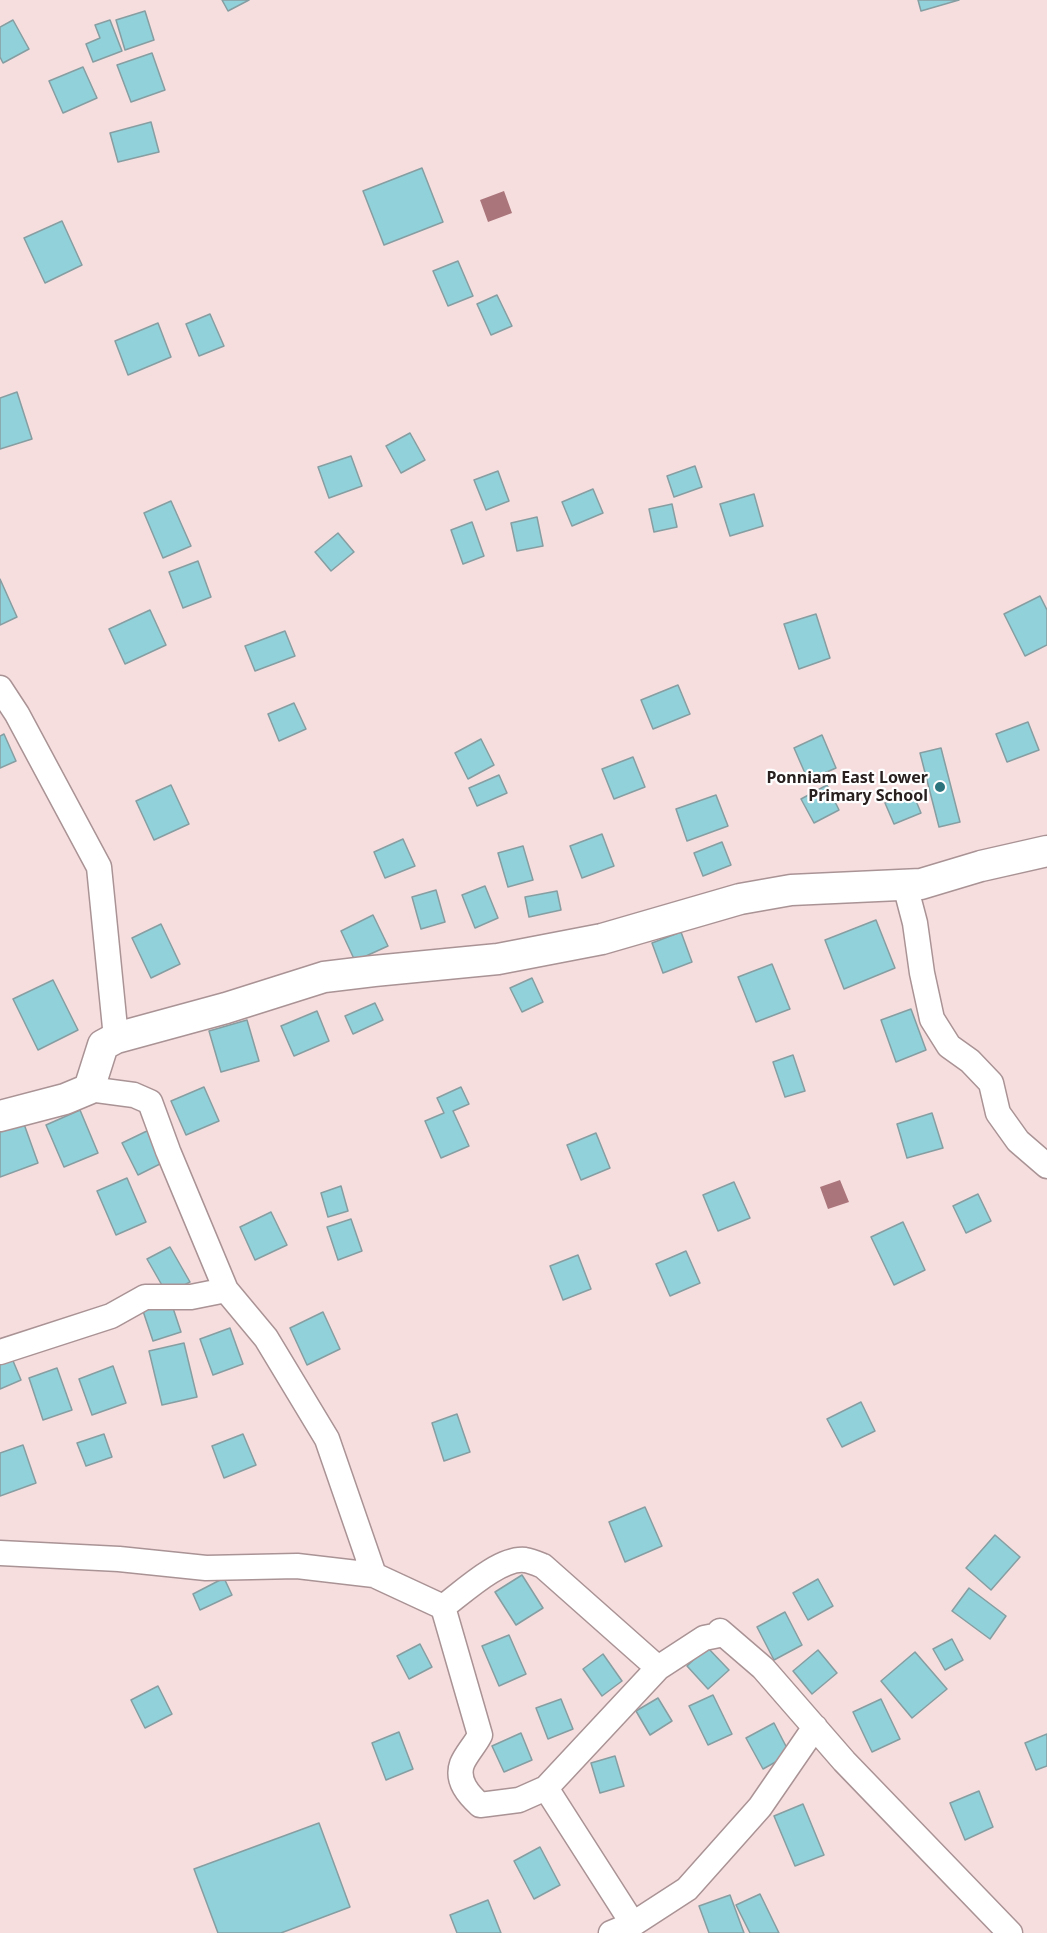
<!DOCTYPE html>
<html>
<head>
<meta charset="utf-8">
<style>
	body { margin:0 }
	canvas { display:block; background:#f6ddde }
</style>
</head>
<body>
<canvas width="1047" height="1933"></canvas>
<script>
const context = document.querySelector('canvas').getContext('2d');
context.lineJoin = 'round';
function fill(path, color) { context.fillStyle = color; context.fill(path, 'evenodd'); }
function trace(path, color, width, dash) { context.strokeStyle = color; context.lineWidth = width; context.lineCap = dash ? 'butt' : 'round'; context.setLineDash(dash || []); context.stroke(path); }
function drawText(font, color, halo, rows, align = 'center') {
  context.font = font + ' "Noto Sans",sans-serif'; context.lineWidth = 4.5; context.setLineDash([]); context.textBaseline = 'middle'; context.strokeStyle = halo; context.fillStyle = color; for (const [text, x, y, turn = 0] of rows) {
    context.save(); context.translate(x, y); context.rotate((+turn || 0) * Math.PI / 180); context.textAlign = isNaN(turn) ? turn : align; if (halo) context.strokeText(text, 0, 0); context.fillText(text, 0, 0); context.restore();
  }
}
const water = new Path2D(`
	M504 191 512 213 488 222 480 200Z
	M840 1180 849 1202 828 1209 820 1187Z`);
const building = new Path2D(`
	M222 0H249L228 11Z
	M918 0H959L921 11Z
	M145 11 154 40 125 50 116 20Z
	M13 20 29 49 3 63 0 57V27Z
	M110 20 122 51 93 62 86 44 100 38 95 25Z
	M152 53 165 90 131 102 117 65Z
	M83 67 97 98 63 113 49 81Z
	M151 122 159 152 118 162 110 133Z
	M422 168 443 222 384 245 363 191Z
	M62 221 82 265 45 283 24 238Z
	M458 261 473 296 448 306 433 271Z
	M497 295 512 326 491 335 477 304Z
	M210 314 224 346 199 356 186 324Z
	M158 323 171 357 128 375 115 341Z
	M17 392 32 439 0 449V398Z
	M410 433 425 460 401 473 386 446Z
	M351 456 362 486 329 498 318 467Z
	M695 466 702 487 674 497 667 476Z
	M498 471 509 501 486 510 474 480Z
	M593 489 603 513 572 526 562 502Z
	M754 494 763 526 730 536 720 504Z
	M171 501 191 546 163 558 144 513Z
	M672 504 677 527 654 532 649 509Z
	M537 517 543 546 517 551 511 523Z
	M472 522 484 556 463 564 451 530Z
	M338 533 354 552 331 571 315 552Z
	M198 561 211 597 183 608 169 572Z
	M0 579 17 617 0 625Z
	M1040 596 1047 610V645L1025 656 1004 614Z
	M150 610 166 645 125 664 109 629Z
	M816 614 830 658 799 669 784 624Z
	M285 631 295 656 255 671 245 646Z
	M678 685 690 714 653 729 641 700Z
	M294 703 306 729 279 741 268 714Z
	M1028 722 1039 750 1007 762 996 734Z
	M4 734 16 761 0 768V736Z
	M822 735 836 768 808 780 794 748Z
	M481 739 494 765 468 779 455 753Z
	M941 748 960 822 939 827 920 753Z
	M633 757 645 787 614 799 602 769Z
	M499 775 507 793 477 806 469 788Z
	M171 785 189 824 154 840 136 801Z
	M827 785 839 810 814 823 801 799Z
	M912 791 921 813 894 824 885 803Z
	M716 795 728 826 687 841 676 809Z
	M602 834 614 866 582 878 570 846Z
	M403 839 415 866 385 878 374 852Z
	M722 842 731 865 703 876 694 853Z
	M523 846 533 880 508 887 498 853Z
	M485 886 498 918 475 928 462 895Z
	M436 890 445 922 421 929 412 897Z
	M557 891 561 910 529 917 525 897Z
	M373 915 388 946 355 961 341 931Z
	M876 920 895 968 844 989 825 940Z
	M161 924 180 964 151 978 132 938Z
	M681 932 692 962 663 973 652 943Z
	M772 964 790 1009 756 1022 738 977Z
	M532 978 543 1002 522 1012 510 988Z
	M53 980 78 1030 38 1050 13 999Z
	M375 1003 383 1020 353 1034 345 1016Z
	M911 1009 926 1050 896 1062 881 1020Z
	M317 1011 329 1041 294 1056 281 1026Z
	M247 1020 259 1061 221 1072 209 1031Z
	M793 1055 805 1091 785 1097 773 1062Z
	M204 1087 219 1121 186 1135 171 1101Z
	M461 1087 469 1104 453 1111 469 1146 441 1158 425 1121 444 1113 437 1098Z
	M80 1110 98 1153 64 1167 46 1125Z
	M932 1113 943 1148 907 1158 897 1124Z
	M24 1124 38 1163 0 1177V1132Z
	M149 1130 164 1162 138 1175 122 1143Z
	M596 1133 610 1168 581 1180 567 1145Z
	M127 1178 146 1222 116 1235 97 1191Z
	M734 1182 750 1218 718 1231 703 1195Z
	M341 1186 348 1211 328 1217 321 1193Z
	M978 1194 991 1221 966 1233 953 1206Z
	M271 1212 287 1245 255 1260 240 1227Z
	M351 1219 362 1251 338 1260 327 1227Z
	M903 1222 925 1270 894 1285 871 1237Z
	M170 1247 190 1282 167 1294 147 1259Z
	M686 1251 700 1283 670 1296 656 1264Z
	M578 1255 591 1289 563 1300 550 1266Z
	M171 1302 181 1332 153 1341 143 1311Z
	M323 1312 340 1349 307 1365 290 1328Z
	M230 1328 243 1364 213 1375 200 1339Z
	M184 1343 197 1397 162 1405 149 1351Z
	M11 1356 21 1380 0 1389V1360Z
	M113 1366 126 1403 92 1415 79 1379Z
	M57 1368 72 1410 43 1420 29 1378Z
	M861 1402 875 1431 842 1447 827 1419Z
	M457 1414 470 1452 444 1461 432 1423Z
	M104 1434 112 1457 86 1466 77 1443Z
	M243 1434 256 1465 224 1478 212 1446Z
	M23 1445 36 1483 0 1496V1453Z
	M645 1507 662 1546 625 1562 609 1522Z
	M995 1535 1020 1557 991 1590 966 1568Z
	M522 1575 543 1608 516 1625 495 1592Z
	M224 1578 232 1595 200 1610 193 1594Z
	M818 1579 833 1606 808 1620 793 1593Z
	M969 1588 1006 1616 990 1639 952 1611Z
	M785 1612 802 1645 774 1660 757 1627Z
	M509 1635 526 1674 499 1686 482 1646Z
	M952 1639 963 1660 945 1670 933 1649Z
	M420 1644 432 1667 409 1679 397 1656Z
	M707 1647 729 1670 708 1689 687 1666Z
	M818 1650 837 1673 812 1694 793 1671Z
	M915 1652 947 1689 912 1718 881 1681Z
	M603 1654 622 1681 602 1696 583 1669Z
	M158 1686 172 1714 145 1728 131 1700Z
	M713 1695 732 1734 708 1745 689 1706Z
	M658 1698 672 1721 650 1735 636 1711Z
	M561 1699 573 1729 548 1739 536 1708Z
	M881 1699 900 1739 872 1752 853 1712Z
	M774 1723 790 1754 763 1769 746 1738Z
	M399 1732 413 1769 386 1780 372 1743Z
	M521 1733 532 1760 504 1772 492 1746Z
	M1047 1734V1766L1036 1770 1025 1743Z
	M615 1756 624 1786 600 1793 591 1763Z
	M979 1791 993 1827 965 1840 950 1803Z
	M803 1804 824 1855 795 1866 774 1816Z
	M319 1823 350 1907 281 1933H218L194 1869Z
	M540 1847 560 1885 534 1899 514 1861Z
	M760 1894 779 1933H750L736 1905Z
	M730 1895 744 1933H709L699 1906Z
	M488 1900 501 1933H457L450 1915Z`);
const minor = new Path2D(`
	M0 688 17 714 99 867 116 1038
	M905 885 915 923 922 973 932 1019 949 1046 970 1061 991 1083 998 1113 1018 1141 1047 1166
	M89 1089 134 1095 150 1102 168 1151 226 1290 266 1338 327 1439 374 1575
	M0 1352 111 1316 145 1297H191L226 1290
	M0 1553 119 1559 206 1568 297 1566 374 1575 443 1607 480 1735C475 1745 466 1754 462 1764 456 1781 469 1795 480 1805L519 1800 546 1788 658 1668
	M443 1607C462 1593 500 1557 525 1560 531 1561 538 1564 543 1566L658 1668 704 1638 719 1635 720 1631 763 1668 844 1761 1010 1933
	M546 1788 633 1924
	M611 1933 633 1924 687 1889 760 1807 815 1727`);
const tertiary = new Path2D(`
	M0 1116 65 1099 89 1089 103 1045 116 1038 226 1008 324 977 374 971 498 959 602 939 740 899 791 890 921 884 981 866 1047 851`);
const markers = [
	[940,787,6,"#2c747d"]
];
const poiNames = [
	["Ponniam East Lower",928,778],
	["Primary School",928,796]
];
fill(water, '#ab767b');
fill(building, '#90d1da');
trace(building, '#869ea1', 1.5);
trace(minor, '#aa9395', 27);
trace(tertiary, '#aa9395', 33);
trace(minor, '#fff', 24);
trace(tertiary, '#fff', 30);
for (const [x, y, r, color] of markers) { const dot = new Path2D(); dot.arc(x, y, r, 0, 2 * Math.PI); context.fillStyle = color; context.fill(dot); trace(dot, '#fff', 2); }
drawText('bold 16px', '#292020', '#fff', poiNames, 'right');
</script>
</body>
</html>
